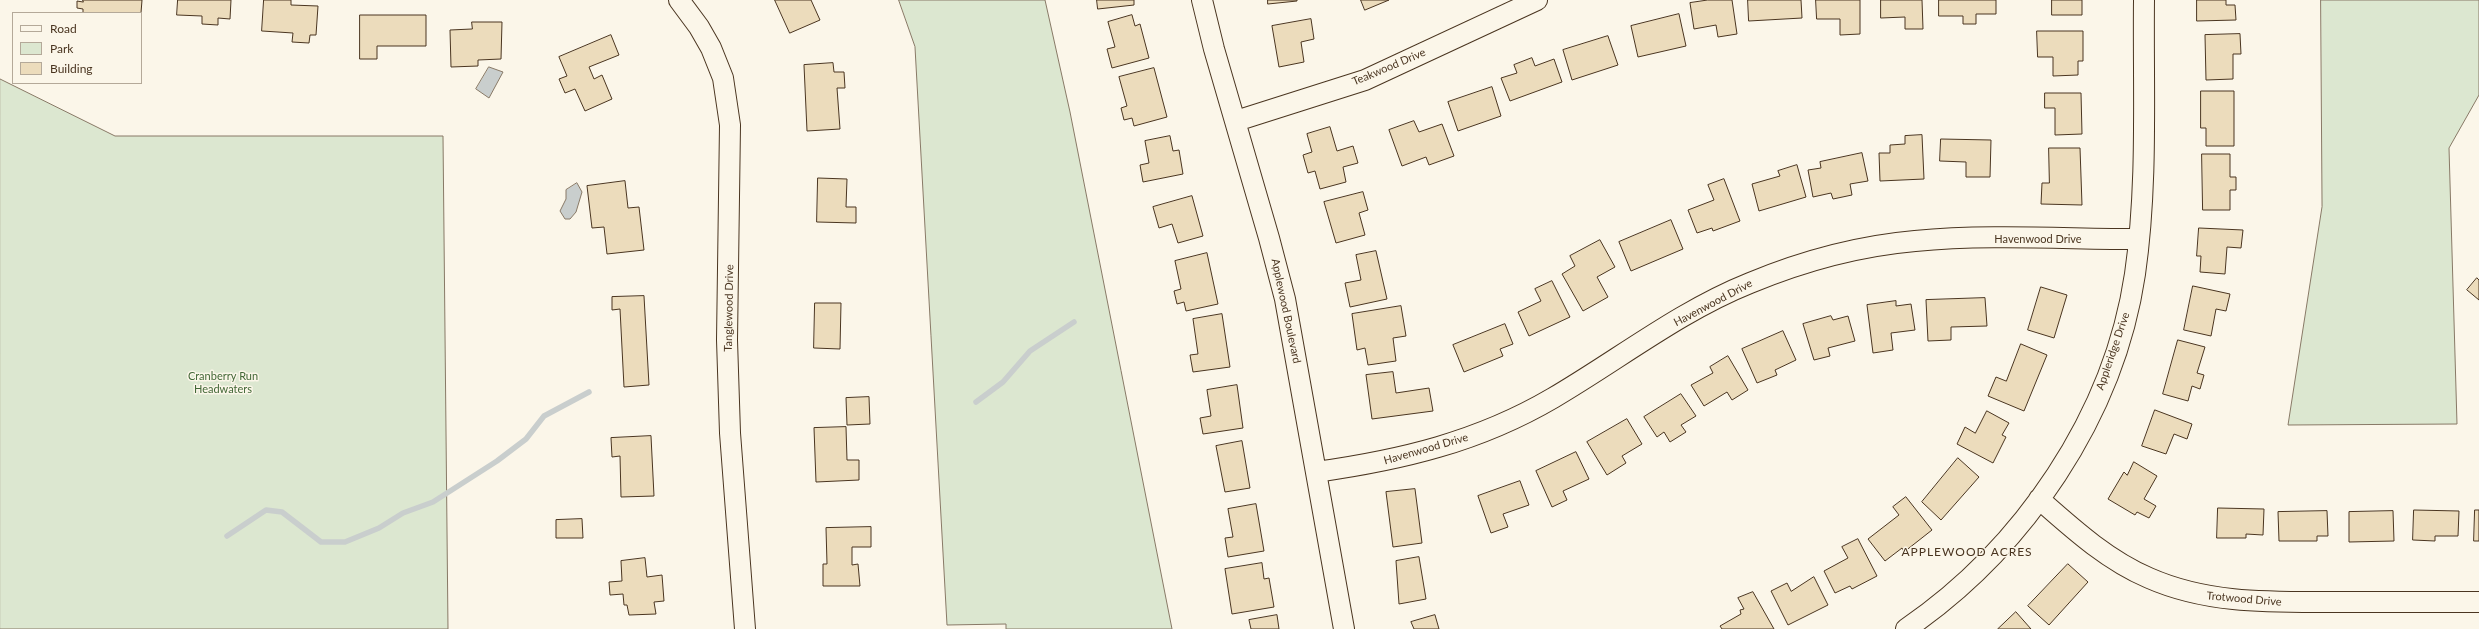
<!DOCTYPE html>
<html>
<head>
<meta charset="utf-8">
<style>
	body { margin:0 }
	#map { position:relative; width:2479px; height:629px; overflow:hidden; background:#fbf6e9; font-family:Lato,sans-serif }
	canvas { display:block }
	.legend { position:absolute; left:12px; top:12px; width:130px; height:72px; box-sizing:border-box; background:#fbf6e9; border:1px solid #b4a999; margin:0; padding:5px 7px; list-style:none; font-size:12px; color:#4a3520 }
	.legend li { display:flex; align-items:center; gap:8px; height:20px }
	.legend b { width:20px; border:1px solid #b4a999 }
</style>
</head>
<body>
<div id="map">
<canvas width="2479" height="629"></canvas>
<ul class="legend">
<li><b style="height:5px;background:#fbf6e9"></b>Road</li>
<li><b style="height:11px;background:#dce7d0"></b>Park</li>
<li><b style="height:11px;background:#ecdcbc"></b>Building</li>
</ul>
</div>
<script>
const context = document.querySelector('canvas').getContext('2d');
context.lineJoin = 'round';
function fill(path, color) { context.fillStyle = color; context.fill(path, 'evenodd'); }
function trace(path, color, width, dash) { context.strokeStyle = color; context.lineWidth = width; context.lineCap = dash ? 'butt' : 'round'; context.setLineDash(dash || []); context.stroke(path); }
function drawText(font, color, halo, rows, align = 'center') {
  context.font = font + ' Lato,sans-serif'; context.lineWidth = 3; context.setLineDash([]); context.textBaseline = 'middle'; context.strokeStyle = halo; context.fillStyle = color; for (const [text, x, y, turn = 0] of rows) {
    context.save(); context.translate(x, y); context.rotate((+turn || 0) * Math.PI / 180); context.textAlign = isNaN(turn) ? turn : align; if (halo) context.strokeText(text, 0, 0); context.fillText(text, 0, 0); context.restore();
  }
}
const green = new Path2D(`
	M899 0H1045L1070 112 1172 629H1006V624L947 625 915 47Z
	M2321 0H2479V95L2449 148 2457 424 2288 425 2322 207Z
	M0 79 115 136H443L448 629H0Z`);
const water = new Path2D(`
	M489 67 503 72 489 98 476 89Z
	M577 183 582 192 576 212 570 219H565L560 211 566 199V190Z`);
const stream = new Path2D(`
	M976 402 1003 382 1030 351 1074 322
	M227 536 266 510 282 512 321 542H345L379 528 403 513 433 502 497 461 526 439 544 416 589 392`);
const building = new Path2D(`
	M83 0H142L141 13H83V9L77 8V1L83 2Z
	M178 0H231L230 19 218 18V25L202 24V16L177 15Z
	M264 0H291V5L318 6 316 35H310L309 43 292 42 293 33 262 31Z
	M775 0H811L820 20 790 33Z
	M1097 0H1134V5L1098 9Z
	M1268 0H1297V1L1268 4Z
	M1361 0H1389L1365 10Z
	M1708 0H1732L1737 34 1718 37 1716 25 1694 29 1690 3Z
	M1748 0H1801L1802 18 1749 21Z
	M1816 0H1860V34L1840 35V19H1817Z
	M1881 0H1922L1923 29H1905V17L1881 18Z
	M1939 0H1996V14H1976V24H1963V16H1939Z
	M2052 0H2082V15H2052Z
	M2197 0H2226V5H2235L2236 20 2197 21Z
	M1679 14 1686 46 1638 57 1631 26Z
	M360 15H426V46H377V59H360Z
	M1132 15 1135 26 1140 24 1149 58 1112 68 1107 49 1115 47 1108 22Z
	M1311 19 1314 39 1301 42 1304 62 1279 67 1272 26Z
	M472 22H502L501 59 478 60V66L451 67 450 30 472 29Z
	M2037 31H2083V61H2078V75L2053 76V57H2038Z
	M2240 34 2241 54H2233V79L2206 80 2205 35Z
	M611 35 619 55 589 67 594 79 602 75 612 99 585 111 575 89 565 93 559 79 567 76 559 57Z
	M1608 36 1618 65 1572 80 1563 50Z
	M1532 58 1535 66 1554 59 1562 82 1510 101 1501 78 1517 73 1514 65Z
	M833 63 834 72H844L845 88H837L840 129 807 131 804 65Z
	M1154 68 1167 117 1134 126 1132 118 1124 120 1121 108 1127 106 1119 77Z
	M1492 87 1501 116 1458 131 1448 102Z
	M2201 91H2234V146H2206V128H2201Z
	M2045 93H2081L2082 134 2055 135V108H2045Z
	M1414 121 1419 132 1442 124 1454 156 1429 165 1426 157 1402 166 1389 130Z
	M1330 127 1337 151 1353 146 1358 163 1343 167 1346 182 1320 189 1315 171 1308 173 1303 155 1312 152 1307 134Z
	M1922 135 1924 179 1880 181 1879 153H1890V145L1905 144V136Z
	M1170 136 1173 151 1179 150 1183 174 1143 182 1140 165 1149 163 1145 141Z
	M1941 139 1991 140 1990 177H1966V162L1940 161Z
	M2049 148H2080L2082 205 2041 204 2042 183H2049Z
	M1862 153 1868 181 1850 184 1852 195 1833 199 1831 193 1813 197 1808 170 1821 168 1820 162Z
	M2202 154H2230V177H2236V190H2230V210H2203Z
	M1797 165 1806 197 1759 211 1752 184 1780 176 1778 171Z
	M818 178 847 179 846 207H856V223L817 222Z
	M1724 179 1740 221 1713 231 1712 228 1697 233 1688 210 1714 200 1708 185Z
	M625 181 628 208 639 207 644 250 607 254 604 227 592 228 587 186Z
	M1363 192 1368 210 1359 213 1365 235 1336 243 1324 202Z
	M1192 196 1203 236 1178 243 1172 224 1159 228 1153 207Z
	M1671 220 1683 249 1631 271 1619 242Z
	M2199 228 2243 230 2241 248 2227 247 2225 274 2200 272 2201 256H2197Z
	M1600 240 1615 267 1597 277 1608 297 1583 311 1562 274 1575 266 1570 256Z
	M1376 251 1387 299 1350 307 1345 283 1361 280 1356 255Z
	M1207 253 1218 304 1186 311 1184 302 1177 304 1174 291 1181 289 1175 261Z
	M2477 278 2479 280V300L2467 290Z
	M1552 281 1570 317 1529 336 1518 312 1541 301 1535 289Z
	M2193 286 2230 294 2226 311 2216 309 2211 336 2184 330Z
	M2041 287 2067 295 2054 338 2028 330Z
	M644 296 649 385 624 387 620 309 612 310V297Z
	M1985 298 1987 326 1951 327V340L1928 341 1926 300Z
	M1896 301V306L1911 304 1915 330 1891 333 1893 350 1873 353 1867 305Z
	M815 303H841L840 349 814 348Z
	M1401 306 1406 336 1393 338 1396 361 1368 365 1365 348 1357 350 1352 314Z
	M1222 314 1230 367 1193 372 1190 355 1198 354 1193 319Z
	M1831 316 1833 320 1848 316 1855 341 1828 348 1830 356 1814 360 1803 324Z
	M1505 324 1513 344 1500 349 1503 356 1464 372 1453 345Z
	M1783 331 1796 360 1775 370 1777 375 1757 383 1742 349Z
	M2178 340 2205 347 2197 373 2204 375 2200 389 2192 386 2188 401 2163 394Z
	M2021 344 2047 355 2024 411 1988 396 1996 377 2006 381Z
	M1728 356 1748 390 1732 400 1727 392 1704 406 1691 385 1713 373 1710 367Z
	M1393 372 1396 393 1429 388 1433 411 1372 419 1366 375Z
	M1237 385 1243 428 1203 434 1200 418 1211 416 1207 390Z
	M1681 394 1696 416 1681 425 1686 432 1670 442 1664 432 1657 437 1644 417Z
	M869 397 870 424 847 425 846 398Z
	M2155 410 2192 424 2187 439 2174 434 2166 454 2142 446Z
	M1987 411 2009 423 2002 435 2006 437 1993 463 1957 444 1965 427 1975 433Z
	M1627 419 1642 444 1622 456 1626 463 1607 475 1587 442Z
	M846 427 847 460H859V480L816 482 814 428Z
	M651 436 654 496 621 497 620 456 612 457 611 438Z
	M1242 441 1250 488 1225 492 1216 446Z
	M1576 452 1589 479 1563 491 1567 500 1552 507 1536 471Z
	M1958 458 1979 477 1941 520 1922 502Z
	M2134 462 2157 476 2144 499 2156 506 2149 518 2137 512 2135 515 2108 499 2124 472 2127 475Z
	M1520 481 1529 505 1503 514 1508 527 1491 533 1478 496Z
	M1415 489 1422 543 1393 547 1386 492Z
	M1906 497 1932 530 1904 552 1902 548 1885 561 1868 539 1899 515 1893 507Z
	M1256 504 1264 551 1228 557 1225 538 1233 537 1228 509Z
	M2218 508 2264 509 2263 535 2246 534V538H2217Z
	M2414 510 2459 511 2458 536H2435V541L2413 540Z
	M2475 510H2479V541H2474Z
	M2327 511 2328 536H2317V541H2279L2278 512Z
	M2393 511 2394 541 2349 542V512Z
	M582 519 583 538H556V520Z
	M871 527V547H852V565L858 564 860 586H823V564H827L826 528Z
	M1858 539 1877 576 1852 589 1850 586 1835 593 1824 571 1848 558 1842 547Z
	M1419 557 1426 599 1399 604 1396 561Z
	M645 558 647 577 662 575 664 601 654 602 656 614 629 615 627 605H624L623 594 610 595 609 582 622 581 621 561Z
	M1262 563 1264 579 1269 578 1274 607 1232 614 1225 569Z
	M2068 564 2088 582 2049 625 2028 606Z
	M1814 577 1828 605 1788 625 1771 591 1787 583 1791 591Z
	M1753 592 1774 629H1722L1720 626 1741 614 1740 610 1744 609 1738 598Z
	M2016 612 2031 629H1998Z
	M1277 615 1279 629H1251L1249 620Z
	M1435 615 1439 629H1414L1411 622Z`);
const minor = new Path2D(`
	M679 0 699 27 711 48 723 78 730 125 727 340 730 433 745 629
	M1202 0 1214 49 1269 238 1285 299 1344 629
	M1236 121 1365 80 1537 0
	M1316 472C1401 460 1478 442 1553 398 1618 360 1680 311 1750 283 1803 261 1858 246 1915 241 1989 234 2065 239 2139 239
	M2039 499C2073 529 2107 560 2149 578 2208 604 2270 602 2334 602 2382 602 2431 602 2479 602
	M1906 629C2023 549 2114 416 2135 274 2148 184 2143 91 2144 0`);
const streetNames = [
	["Teakwood Drive",1389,67,-23],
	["Havenwood Drive",2038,239],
	["Havenwood Drive",1713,303,-28],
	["Tanglewood Drive",729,308,-89],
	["Applewood Boulevard",1286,311,78],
	["Appleridge Drive",2113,351,-71],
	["Havenwood Drive",1426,449,-16],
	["Trotwood Drive",2244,599,5]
];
const parkNames = [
	["Cranberry Run",223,376],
	["Headwaters",223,389]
];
const neighbourhoodNames = [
	["APPLEWOOD ACRES",1967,552]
];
fill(green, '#dce7d0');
trace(green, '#887966', 1);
fill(water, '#c9cecd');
trace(water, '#887966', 1);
trace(stream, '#c9cecd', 5.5);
fill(building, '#ecdcbc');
trace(building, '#4a3520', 1);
trace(minor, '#4a3520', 22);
trace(minor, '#fbf6e9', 20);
drawText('11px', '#4a3520', '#fbf6e9', streetNames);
drawText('11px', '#436837', '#fbf6e9', parkNames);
context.letterSpacing = '1px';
drawText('12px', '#4a3520', '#fbf6e9', neighbourhoodNames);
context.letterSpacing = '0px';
</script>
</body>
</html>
